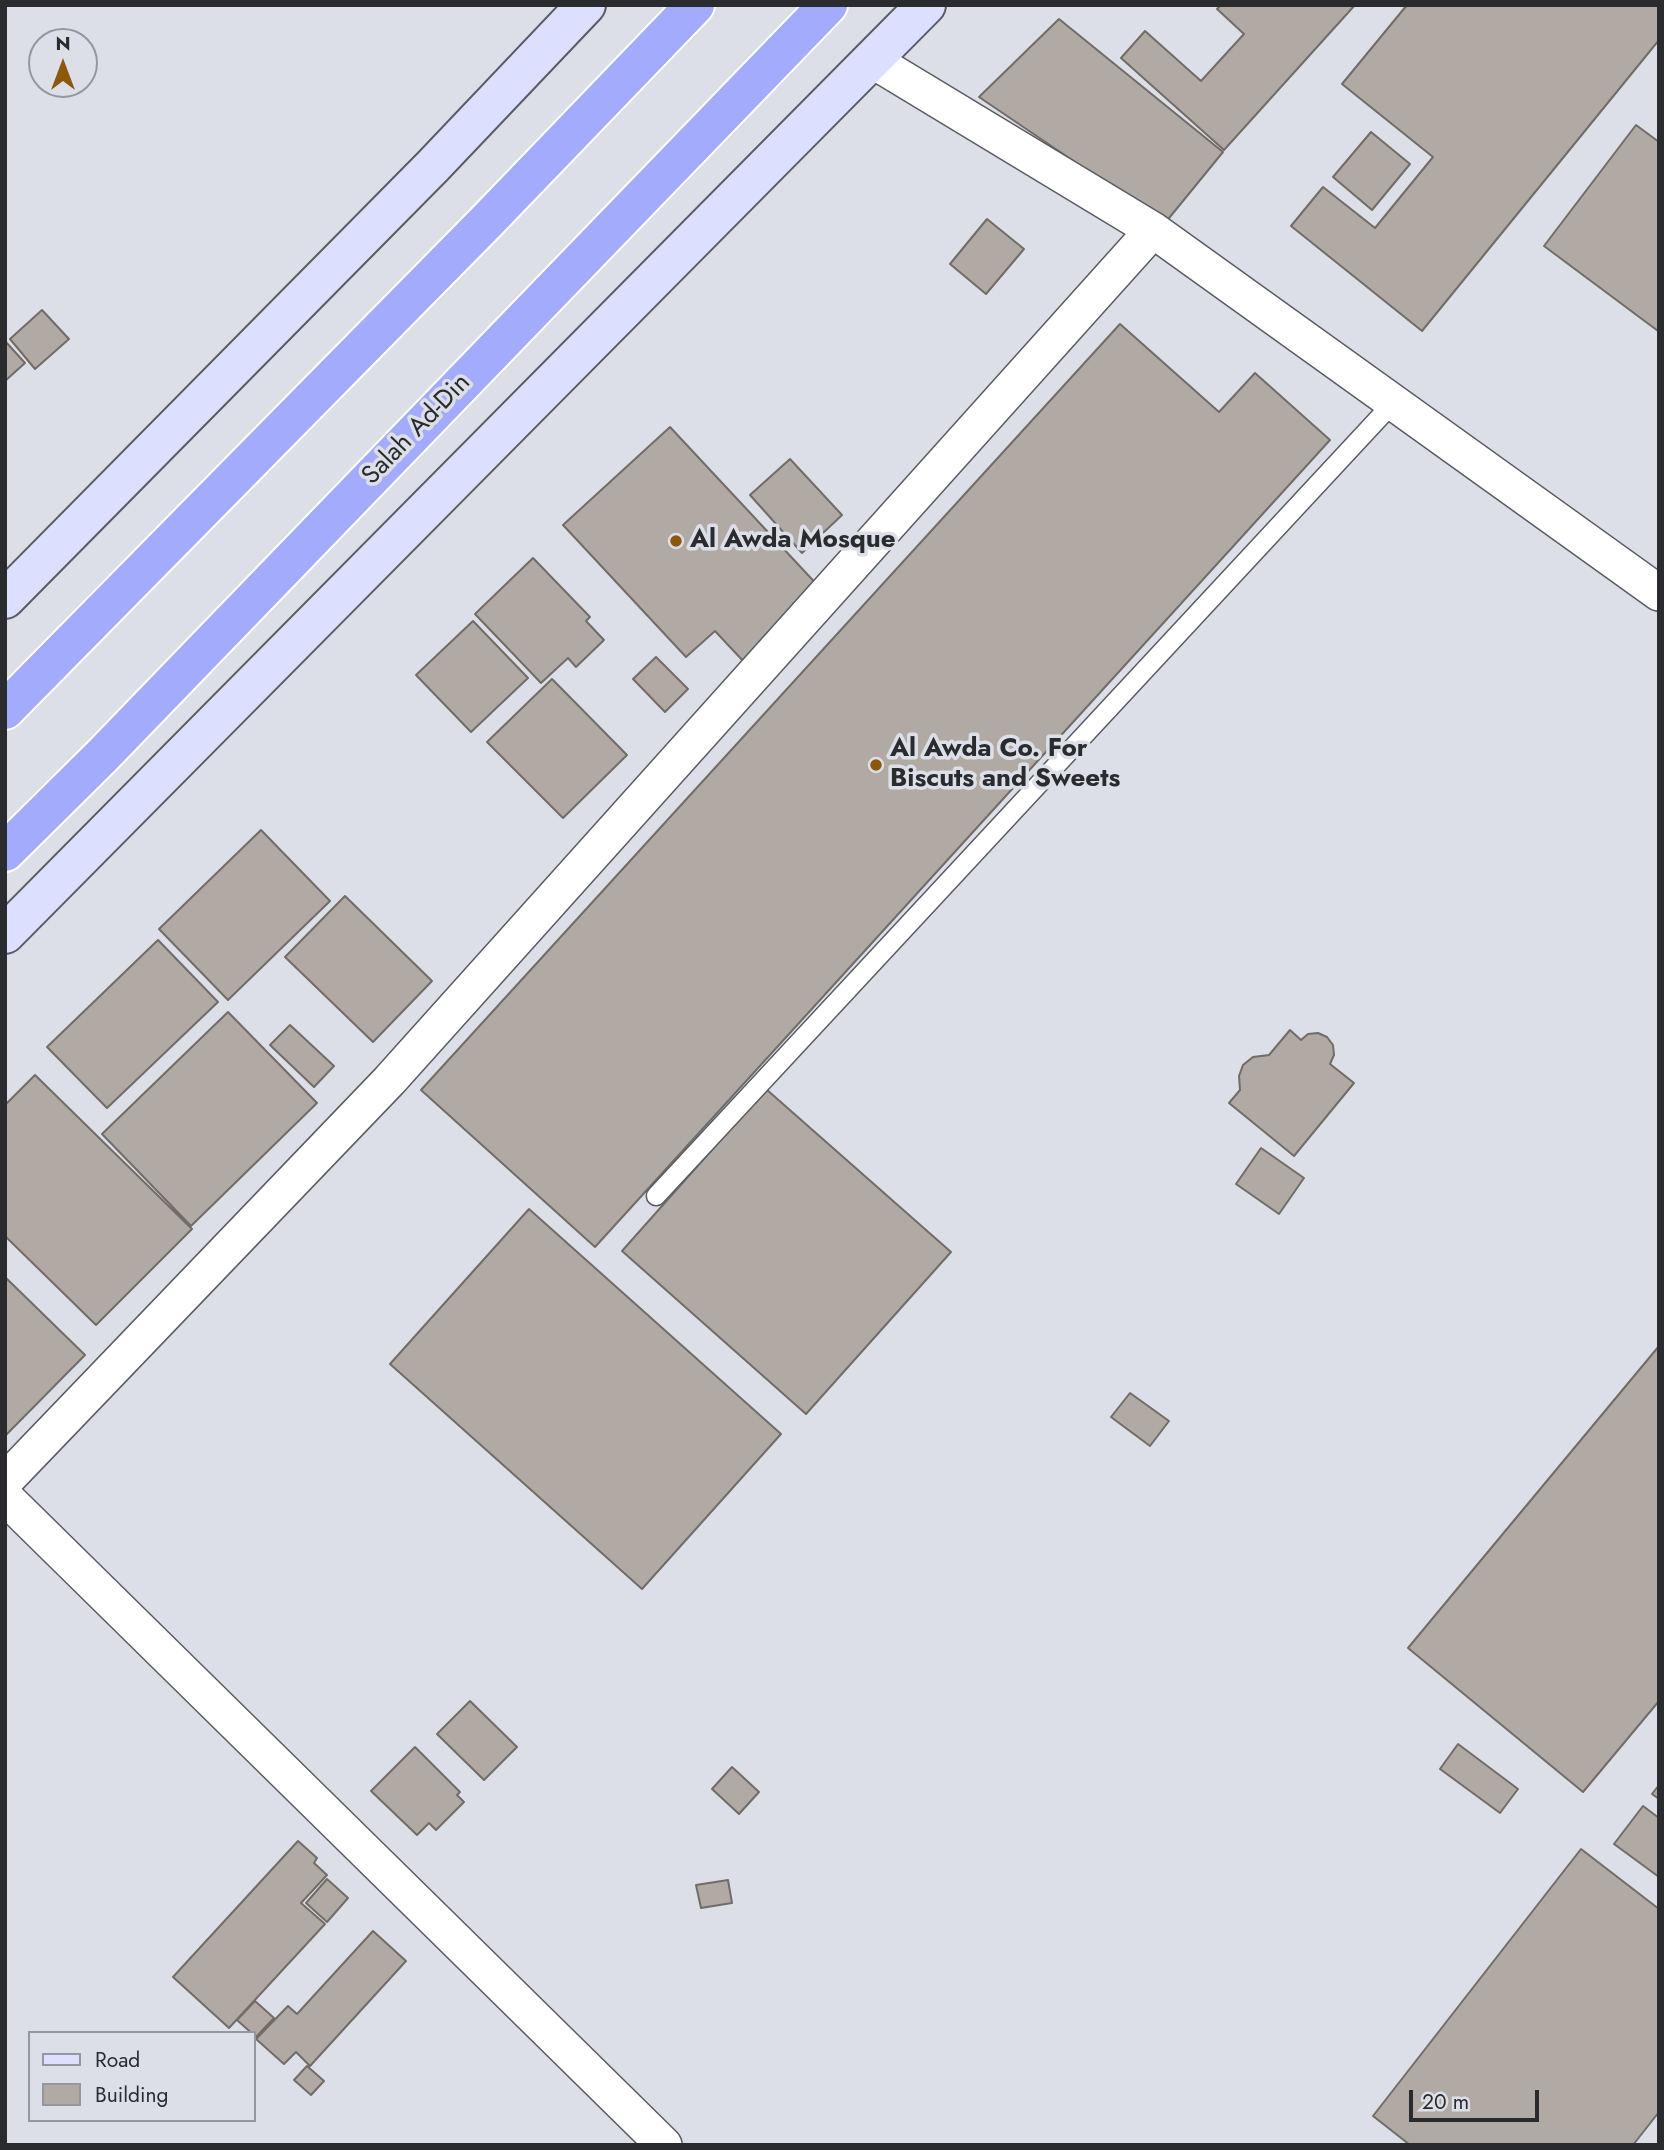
<!DOCTYPE html>
<html>
<head>
<meta charset="utf-8">
<style>
	body { margin:0 }
	#map { position:relative; width:1664px; height:2150px; overflow:hidden; background:#dddfe8; font-family:Jost,sans-serif }
	canvas { display:block }
	.frame { position:absolute; inset:0; border:7px solid #2a2b2e; pointer-events:none }
	.legend { position:absolute; left:28px; top:2031px; width:228px; height:91px; box-sizing:border-box; background:#dddfe8; border:2px solid #95979e; margin:0; padding:9px 12px; list-style:none; font-size:21px; color:#2a2b2e }
	.legend li { display:flex; align-items:center; gap:14px; height:35px }
	.legend b { width:35px; border:2px solid #95979e }
	.north { position:absolute; left:28px; top:28px; width:70px; height:70px; box-sizing:border-box; background:#dddfe8; border:2px solid #95979e; border-radius:50%; rotate:0deg; font-size:19px; font-weight:700; line-height:28px; text-align:center; color:#2a2b2e }
	.north::after { content:''; display:block; margin:auto; width:24px; height:32px; background:#8e580c; clip-path:polygon(50% 0,100% 100%,50% 72%,0 100%) }
	.scale { position:absolute; left:1409px; top:2090px; width:130px; height:32px; box-sizing:border-box; border:4px solid #2a2b2e; border-top:0; padding-left:9px; font-size:21px; line-height:24px; white-space:nowrap; color:#2a2b2e; -webkit-text-stroke:5px #dddfe8; paint-order:stroke }
</style>
</head>
<body>
<div id="map">
<canvas width="1664" height="2150"></canvas>
<div class="frame"></div>
<ul class="legend">
<li><b style="height:9px;background:#dce0fe"></b>Road</li>
<li><b style="height:19px;background:#b1aaa4"></b>Building</li>
</ul>
<div class="north">N</div>
<div class="scale">20 m</div>
</div>
<script>
const context = document.querySelector('canvas').getContext('2d');
context.lineJoin = 'round';
function fill(path, color) { context.fillStyle = color; context.fill(path, 'evenodd'); }
function trace(path, color, width, dash) { context.strokeStyle = color; context.lineWidth = width; context.lineCap = dash ? 'butt' : 'round'; context.setLineDash(dash || []); context.stroke(path); }
function drawText(font, color, halo, rows, align = 'center') {
  context.font = font + ' Jost,sans-serif'; context.lineWidth = 7; context.setLineDash([]); context.textBaseline = 'middle'; context.strokeStyle = halo; context.fillStyle = color; for (const [text, x, y, turn = 0] of rows) {
    context.save(); context.translate(x, y); context.rotate((+turn || 0) * Math.PI / 180); context.textAlign = isNaN(turn) ? turn : align; if (halo) context.strokeText(text, 0, 0); context.fillText(text, 0, 0); context.restore();
  }
}
const building = new Path2D(`
	M1221 5H1355L1224 150 1121 58 1145 31 1201 81 1244 34 1217 9Z
	M1407 5H1659V40L1422 331 1291 226 1323 187 1375 228 1433 157 1342 84Z
	M1059 19 1223 152 1165 223 979 97Z
	M1636 125 1659 142 1658 331 1544 246Z
	M1371 132 1410 164 1372 210 1333 177Z
	M987 219 1024 249 986 294 950 264Z
	M42 310 69 339 35 369 10 339Z
	M1120 324 1219 412 1255 373 1330 440 595 1247 421 1090Z
	M5 341 25 363 5 381Z
	M670 427 822 590 744 662 715 631 686 657 563 525Z
	M790 459 842 515 802 553 750 495Z
	M533 558 590 617 586 621 604 640 576 667 568 658 541 683 475 614Z
	M473 621 528 678 471 732 416 675Z
	M656 657 688 689 665 712 633 679Z
	M552 679 627 755 563 818 487 742Z
	M261 830 330 901 228 1000 159 929Z
	M345 896 432 981 373 1042 285 957Z
	M158 940 218 1002 107 1108 47 1047Z
	M228 1012 317 1103 191 1226 102 1134Z
	M290 1025 334 1066 314 1087 270 1045Z
	M1290 1030 1301 1040 1308 1034 1318 1033 1327 1037 1333 1045 1334 1055 1330 1064 1354 1083 1294 1156 1229 1103 1240 1090 1239 1076 1243 1065 1253 1057 1269 1055Z
	M35 1075 192 1229 96 1325 5 1236V1105Z
	M766 1089 951 1252 806 1414 622 1251Z
	M1261 1148 1304 1178 1279 1214 1236 1184Z
	M529 1209 781 1434 642 1589 390 1364Z
	M5 1277 85 1355 5 1436Z
	M1659 1346V1701L1583 1792 1408 1648Z
	M1130 1393 1169 1421 1150 1446 1111 1417Z
	M470 1701 517 1747 484 1780 437 1734Z
	M1458 1744 1518 1789 1500 1813 1440 1769Z
	M415 1747 460 1792 457 1795 464 1802 436 1830 429 1823 417 1835 371 1791Z
	M732 1767 759 1792 739 1814 712 1789Z
	M1659 1785V1799L1652 1794Z
	M1643 1806 1659 1818V1877L1614 1844Z
	M298 1841 317 1858 314 1863 327 1875 301 1903 325 1924 229 2028 173 1977Z
	M1581 1849 1659 1909V2112L1633 2145H1410L1373 2116Z
	M327 1879 348 1898 327 1922 306 1903Z
	M728 1880 732 1903 701 1908 696 1885Z
	M373 1931 406 1961 310 2066 296 2052 284 2064 256 2039 288 2006 297 2014Z
	M255 2001 274 2018 256 2037 237 2020Z
	M307 2066 324 2081 311 2095 294 2080Z`);
const service = new Path2D(`
	M656 1196 1392 404`);
const minor = new Path2D(`
	M872 60 1153 230 1659 593
	M5 1481 389 1081 1153 230
	M5 1497 664 2145`);
const secondary = new Path2D(`
	M5 599 433 166 586 5
	M5 934 926 5`);
const trunk = new Path2D(`
	M5 710 488 220 695 5
	M5 852 103 755 828 5`);
const markers = [
	[676,541,7,"#8e580c"],
	[876,765,7,"#8e580c"]
];
const streetNames = [
	["Salah Ad-Din",417,430,-46]
];
const poiNames = [
	["Al Awda Mosque",690,541],
	["Al Awda Co. For",890,750],
	["Biscuts and Sweets",890,780]
];
fill(building, '#b1aaa4');
trace(building, '#726c66', 2);
trace(service, '#5a5c63', 21);
trace(minor, '#5a5c63', 38);
trace(secondary, '#5a5c63', 42);
trace(trunk, '#fff', 42);
trace(service, '#fff', 18);
trace(minor, '#fff', 35);
trace(secondary, '#dce0fe', 38);
trace(trunk, '#a2abfc', 38);
for (const [x, y, r, color] of markers) { const dot = new Path2D(); dot.arc(x, y, r, 0, 2 * Math.PI); context.fillStyle = color; context.fill(dot); trace(dot, '#dddfe8', 2.5); }
drawText('26px', '#2a2b2e', '#dddfe8', streetNames);
drawText('bold 26px', '#2a2b2e', '#dddfe8', poiNames, 'left');
</script>
</body>
</html>
